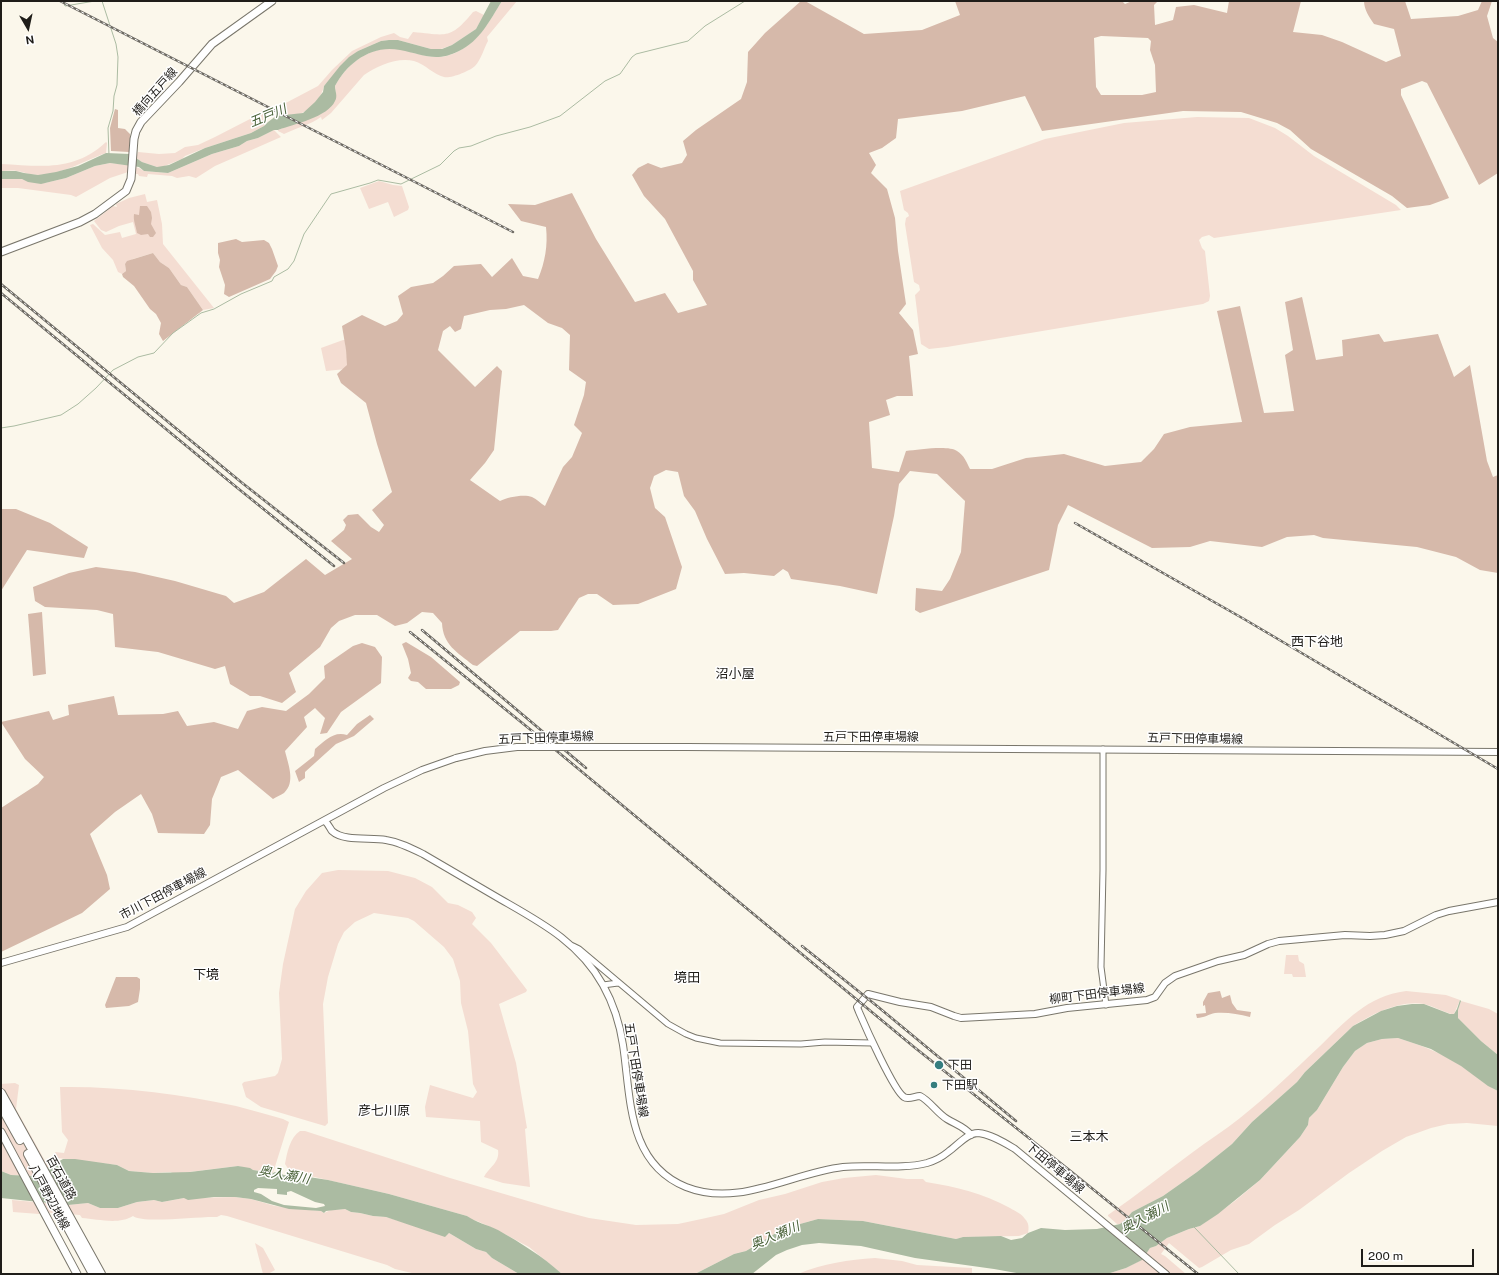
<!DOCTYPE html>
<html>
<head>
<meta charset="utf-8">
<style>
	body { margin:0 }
	#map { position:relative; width:1499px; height:1275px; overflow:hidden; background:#fbf7eb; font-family:"Public Sans",sans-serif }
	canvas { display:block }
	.frame { position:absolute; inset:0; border:2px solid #1f1d19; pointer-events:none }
	.north { position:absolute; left:8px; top:8px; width:40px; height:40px; -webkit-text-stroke:3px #fff; paint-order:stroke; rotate:171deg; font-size:11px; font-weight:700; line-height:16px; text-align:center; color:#1f1d19 }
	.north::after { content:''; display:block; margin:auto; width:14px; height:18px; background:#1f1d19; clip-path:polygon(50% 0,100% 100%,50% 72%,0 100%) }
	.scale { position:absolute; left:1361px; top:1249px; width:113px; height:18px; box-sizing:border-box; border:2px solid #1f1d19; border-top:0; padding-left:5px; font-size:12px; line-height:14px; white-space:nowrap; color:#1f1d19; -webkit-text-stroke:3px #fff; paint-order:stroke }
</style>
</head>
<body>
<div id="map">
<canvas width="1499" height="1275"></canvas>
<div class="frame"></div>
<div class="north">N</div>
<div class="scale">200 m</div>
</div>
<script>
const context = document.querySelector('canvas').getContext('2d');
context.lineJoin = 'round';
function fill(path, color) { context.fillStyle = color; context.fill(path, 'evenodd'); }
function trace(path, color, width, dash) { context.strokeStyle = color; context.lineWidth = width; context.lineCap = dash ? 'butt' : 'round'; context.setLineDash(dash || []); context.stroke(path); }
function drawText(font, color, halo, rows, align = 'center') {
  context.font = font + ' "Public Sans","Noto Sans JP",sans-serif'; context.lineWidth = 3; context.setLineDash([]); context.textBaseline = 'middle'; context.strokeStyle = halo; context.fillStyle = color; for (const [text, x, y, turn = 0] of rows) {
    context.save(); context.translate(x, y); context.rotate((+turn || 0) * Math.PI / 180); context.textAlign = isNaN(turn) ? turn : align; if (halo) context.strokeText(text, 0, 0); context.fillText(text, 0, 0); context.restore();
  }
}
const green = new Path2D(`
	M502 1H517L487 37 488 41C484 48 481 60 475 66 470 71 450 79 444 77 434 75 425 64 414 61 397 57 377 66 364 75L331 113 322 120 321 117C310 125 296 128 284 134L278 131V130L292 124 336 95 335 86C347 63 372 44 400 49 420 54 438 63 459 51 480 40 490 20 502 1Z
	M476 11 484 15 476 29 452 45 441 49H431L398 40H389L381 41 358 51 324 86C322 96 312 109 302 113 297 115 283 115 276 116L273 118 280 106 318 86 332 70 352 51 381 37 394 33 400 37 408 39 413 32C447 35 450 40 473 12Z
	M262 110 269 112 264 126 251 133 205 148 185 156 182 159 162 167H157L142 162 136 158 138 152 159 154 175 153 185 147 198 145 215 137 250 119Z
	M1197 117 1249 118 1275 128 1288 136 1314 156 1396 205 1401 210 1214 238 1209 235 1202 237 1199 240 1202 248 1205 251 1210 296 1209 301 1203 304 947 347 929 349 921 344 915 295 920 290 919 285 914 282 905 224 906 218 909 216 908 213 904 210 900 191 1045 139 1124 123Z
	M274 130 281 137 215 166 196 178 189 176 177 178 172 176 148 174 147 177 139 176 138 174H135V167L139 168 144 171 168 173 212 154 239 146 247 141 258 138Z
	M106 142 107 143 106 153C83 161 64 174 38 175 30 175 24 172 17 171 12 170 6 171 1 171V164C41 166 74 172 106 142Z
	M110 163 128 165V172L110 178 76 197 71 195 18 188H1V179H22L45 183 66 178 95 166Z
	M379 181 393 185 402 186 409 207 408 210 394 217 388 202 369 209 360 188Z
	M145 194 147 202 157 200 162 224 163 244 214 308 203 310 187 287 181 285 169 268 160 262 153 253 133 259 125 264 126 271 122 274 118 272 113 260 102 248 90 225 93 224 105 235 120 232 122 238 136 234 133 222 119 226 106 232 101 230 94 221 113 206 117 207 116 204 129 198Z
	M343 340H345L348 366 346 369 326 371 321 348Z
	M338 870 388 871 415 878 432 887 448 903 458 905 472 912 476 918 472 924 491 943 527 990 526 992 499 1004 516 1063 527 1128 525 1129 530 1187 503 1183 484 1177C489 1167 500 1163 498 1150L481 1142 480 1121 426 1117 425 1107 430 1085 473 1098 477 1092 473 1084 468 1031 461 1003 460 981 453 959 444 947 414 921 408 918 374 913 355 922 344 932 338 944 328 977 323 1004 328 1123 325 1126 261 1107 246 1097 242 1084 244 1082 275 1076 278 1073 282 1059 279 993 283 964 295 909 306 891 322 873Z
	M1286 955H1298L1299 961 1304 964 1306 977H1293L1292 974H1284Z
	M1406 991 1446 995 1460 1000 1454 1014H1451C1442 1011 1433 1006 1424 1004 1399 1000 1373 1014 1353 1026L1305 1072 1297 1082 1252 1122 1232 1144 1197 1172 1163 1196 1132 1212 1125 1220 1120 1224H1117L1108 1216V1215C1137 1195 1164 1173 1193 1152 1209 1140 1225 1130 1240 1118 1268 1096 1293 1071 1319 1047 1346 1021 1367 996 1406 991Z
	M1461 1001 1489 1009 1498 1014V1055L1481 1041 1458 1018V1010Z
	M1398 1038C1420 1045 1443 1053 1463 1067 1475 1075 1485 1085 1498 1091V1126L1467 1123 1448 1124 1431 1128 1406 1137 1382 1151 1349 1173 1299 1210 1275 1225 1249 1244 1231 1250 1202 1267 1199 1268 1169 1243 1161 1254 1165 1256 1186 1274H1107L1126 1268 1141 1260 1150 1248 1156 1246 1167 1238 1189 1229 1200 1226 1235 1201 1260 1180 1300 1137 1308 1125 1309 1118 1317 1110 1343 1067 1355 1051 1367 1043 1382 1039Z
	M15 1083 19 1085 16 1109 49 1168 33 1176 11 1175 1 1171V1084Z
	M60 1087C118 1086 180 1094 236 1106 252 1110 268 1115 283 1119L289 1122 273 1173 253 1170 238 1166 173 1174 171 1172 153 1173 129 1171 117 1165 57 1158 55 1152 64 1153 68 1140 62 1132Z
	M300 1131H305L450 1178 555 1209 589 1218 636 1225 678 1224 706 1218 724 1214 759 1200 785 1194 822 1182 844 1178 876 1175 907 1179H923L926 1182C957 1187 982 1193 1010 1208 1015 1211 1022 1214 1025 1219 1029 1223 1029 1228 1028 1233L1019 1236 963 1237 956 1239 863 1221 818 1219 800 1224 776 1233 746 1251 734 1254 695 1274H562L529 1247 497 1230 477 1221 472 1220 467 1216 389 1194 297 1173 289 1170 285 1164C287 1153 290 1137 300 1131Z
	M235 1197 251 1199 275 1206 321 1211 324 1213 331 1210 345 1209 351 1212 360 1213 373 1216 386 1217 446 1235 449 1233 476 1249 486 1252 492 1258 519 1274H416L395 1269 387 1265 227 1216 221 1215 217 1217C200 1216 143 1224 133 1216 119 1225 97 1219 82 1218L80 1215 41 1212 39 1214 13 1212 12 1200 68 1205 88 1203 100 1208H118L137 1202 154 1200 162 1202 184 1198Z
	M255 1243 263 1248 275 1270 268 1274H263Z
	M875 1258 902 1261 917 1265 972 1268V1274H798C823 1263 849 1260 875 1258Z`);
const forest = new Path2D(`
	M801 1H805L864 34 922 30 960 15 955 1H1122L1125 4 1132 1H1158L1154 5 1155 25 1173 20 1176 7 1194 5 1227 13 1229 1H1301L1293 32 1322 35 1342 42 1386 62 1401 56 1394 29 1374 24C1369 17 1364 9 1364 1H1405L1411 19 1458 16 1478 10 1482 1H1492L1487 16 1493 38 1498 42V173L1479 185 1427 83 1422 81 1401 89V95L1449 198 1430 205 1407 208 1392 196 1311 149 1290 130 1277 123 1241 112 1183 111 1042 131 1025 96 962 111 898 119 896 138 882 148 869 153 876 165 871 173 887 189 895 218 898 251 906 304 899 313 913 330 918 354 909 356 913 396H897L886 400 890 415 869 422 872 468 899 472 906 451C918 450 948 445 957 451 964 455 967 463 970 469H992L1026 458 1064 454 1105 466 1141 462 1154 449 1164 434 1190 427 1242 422 1217 311 1240 306 1264 413 1294 411 1285 355 1293 350 1285 302 1302 297 1316 360 1343 356 1342 340 1379 334 1384 342 1438 334 1454 377 1470 365 1487 461 1493 477 1498 475V573L1480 570 1456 557 1417 547 1323 538 1314 535 1287 537 1262 547 1210 541 1190 547 1152 548 1068 505 1058 525 1049 570 920 613 915 610 916 588 942 591 950 579 961 552 965 501 937 474 910 471 899 484 894 516 877 594 840 586 791 579 788 572 783 569 774 576 744 573 725 574 707 539 695 511 684 496 678 472 666 470 654 476 650 488 655 508 665 517 682 567 676 589 638 604 613 605 597 594H588L579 598 558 630 551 631H520L477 666 473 665C457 652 443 645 442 623L433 613 422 612 407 623 395 626 377 615H355L339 621 331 628 320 647 289 673 296 692 282 703 260 696H250L230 684 225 666 215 669 158 652 115 647 113 614 97 610 45 607 35 601 33 587 69 573 96 567 135 572 175 581 226 596 234 603 264 592 306 559 325 575 352 559 331 541 344 530 346 525 343 520 348 515 358 514 371 527 379 532 384 525 372 510 392 492 377 444 366 403 341 383 337 374 347 365 346 350 342 326 362 315 385 326 397 321 403 314 398 296 411 287 433 283 443 276 454 266 481 264 492 277 512 258 523 276 538 279C545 262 548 246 546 227L521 221 508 204 535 205 572 193 596 239 635 302 665 293 678 313 707 305 693 280V271L665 219 644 196 632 175 638 168 648 163 661 168 682 163 687 155 683 141 696 130 741 99 747 82 748 52 765 33ZM1101 36 1148 38 1151 41 1150 50 1155 65 1156 92 1142 95H1101L1096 87 1094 38ZM524 305 548 323 562 328 570 335 569 370 586 382 584 395 574 425 582 433 572 457 563 467 545 506C541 504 537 499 532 497 524 494 508 497 500 501L470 480 485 463 494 450 502 371 497 366 475 387 438 350 443 331 450 326 455 332 461 329 464 316 490 310 506 309Z
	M115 109 118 110V128L125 129 130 134V148L129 152 111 151 110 128Z
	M140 206H147L151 212 152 218 151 224 156 233 153 237H150L148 234 141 235 137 233C136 226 133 221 134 214L139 215Z
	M236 239 242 242 264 240 269 243 272 249 278 266 276 271 270 279 229 297 224 294 225 285 219 267 220 260 218 253V243Z
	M153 253 160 262 169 268 181 285 187 287 203 310 163 341 159 334 161 323 156 314 150 309 134 286 123 277 122 274 126 271 125 264 127 261Z
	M1 509H16L50 523 88 547 84 558 27 550 1 591Z
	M42 612 46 674 33 676 28 614Z
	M406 642 431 657 460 682 459 685 451 689H426L418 682 411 681 408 678 411 673 408 659 402 644Z
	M362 643 375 647 382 657 381 683 341 712 327 733 320 734 325 718 315 708 304 717 307 727 285 751C288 764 296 782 284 793 281 795 276 797 273 799L238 770 221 777 212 799 210 825 204 834 158 833 152 814 141 794 115 812 90 834 107 875 110 889 82 913 1 952V808L38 784 44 777 25 759 1 722 49 711 53 720 69 715 68 705 114 696 118 715 163 714 178 711 187 726 214 722 238 729 247 711 262 707 286 711 309 694 325 678 324 666 353 646Z
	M370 715 374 719 354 736 336 744 305 772V778L299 782 295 771 314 756 315 749C325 741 333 731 347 735L357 724Z
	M116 977H137L140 979V989L138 1002 129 1006 106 1008 105 1005Z
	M1220 991 1222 998 1230 995 1232 1003 1237 1010 1251 1012 1250 1017C1238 1014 1227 1012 1215 1013 1209 1014 1204 1018 1197 1018L1196 1014 1206 1013 1205 1005 1203 1006V1002L1208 993Z`);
const water = new Path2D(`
	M491 1H502C490 20 480 41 459 51 436 63 422 54 400 50 372 44 347 63 335 86 335 91 338 96 335 101 328 117 294 124 278 130H274L258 138 247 141 239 146 212 154 168 173 144 171 139 167 110 163 95 166 66 178 41 184 28 182 22 179H1V171H16L24 173 38 175 56 172 78 166 106 153 130 154 142 162 157 167 169 165 205 148 251 133 264 126 268 122 276 116 303 113 315 102 323 92 324 86 340 66 349 57 358 51 381 41 389 40H398L431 49H442L452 45 476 29Z
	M1460 1000 1461 1001 1458 1010V1018L1481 1041 1498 1055V1091L1488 1086 1461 1066 1431 1049 1398 1038 1382 1039 1367 1043 1355 1051 1343 1067 1317 1110 1309 1118 1308 1125 1300 1137 1260 1180 1218 1214 1200 1226 1189 1229 1167 1238 1156 1246 1150 1248 1142 1260 1126 1268 1107 1274H1022L994 1269 915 1258 861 1246 819 1243 802 1245 787 1250 776 1255 752 1274H695L734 1254 746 1251 776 1233 800 1224 818 1219 863 1221 956 1239 963 1237 1001 1236 1011 1240 1022 1238 1028 1233 1041 1228 1065 1230 1097 1229 1120 1224 1125 1220 1132 1212 1163 1196 1197 1172 1232 1144 1252 1122 1297 1082 1305 1072 1353 1026 1381 1011 1397 1006 1412 1004H1424L1450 1014H1454L1457 1009Z
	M63 1159H75L117 1165 129 1171 153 1173 190 1172 238 1166 250 1168 253 1170 273 1173 275 1172 284 1175H296L328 1180 389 1194 467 1216C475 1222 488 1225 498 1230 521 1243 542 1256 562 1274H519L492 1258 486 1252 476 1249 449 1233 445 1237 386 1217 373 1216 360 1213 351 1212 345 1209 326 1211 324 1213 321 1211 289 1209 251 1199 235 1197H214L188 1200 184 1198 162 1202 154 1200 137 1202 118 1208H100L88 1203 68 1205 1 1198V1171L11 1175 33 1176ZM258 1188 277 1189V1194L287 1195V1192L291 1191 315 1202 324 1204 325 1206 316 1208 284 1205 272 1201 261 1194 254 1192V1190Z`);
const stream = new Path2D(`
	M63 1 65 6 95 1
	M102 1 116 44 118 57 117 85 114 96 113 111 108 128 109 155
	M1 428 14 426 61 415 78 404 96 388 113 370 138 357 154 353 173 333 201 313 214 309 241 294 272 281 274 277 288 269 294 261 304 234 331 194 370 183 378 180 401 184 440 165 454 151 459 148 471 146 496 136 530 127 560 116 605 81 620 74 632 57 636 54 688 41 705 26 745 1
	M1194 1227 1239 1274`);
const tertiary = new Path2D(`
	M1103 749V870L1101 967 1106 1005
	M573 946 579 949 668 1024 686 1034 696 1038 720 1043 801 1044 825 1042 872 1043
	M603 985 618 983`);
const secondary = new Path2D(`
	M686 747 1498 752
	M325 821C328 824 330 828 332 831 344 842 371 837 386 840 399 842 411 848 423 854 449 869 474 884 500 899 540 922 579 942 603 985 613 1003 620 1025 623 1045 631 1098 627 1163 686 1187 739 1208 791 1173 843 1167 870 1164 900 1170 927 1163 934 1161 942 1157 948 1152 957 1146 967 1133 978 1133 991 1134 1005 1143 1015 1149L1166 1274
	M1 963 127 927 384 788 422 770 456 758
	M971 1135C965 1127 955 1124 947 1119 937 1113 930 1101 920 1096 915 1096 908 1100 904 1097 894 1091 865 1026 859 1012L857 1007 868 994 900 1002 931 1007 954 1016 961 1018 1035 1014 1067 1008 1147 1000 1155 997 1165 983 1175 976 1218 961 1244 955 1268 944 1279 941 1345 935 1370 936 1385 935 1404 931 1436 915 1449 911 1498 902`);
const primary = new Path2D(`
	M1 252 80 222 95 214 126 191 131 179 134 139 136 131 141 122 179 82 212 44 272 1
	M1 1132 77 1274`);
const motorway = new Path2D(`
	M1 1093 101 1274
	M1 1106 20 1140
	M28 1154 93 1274`);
const rail = new Path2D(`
	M60 1 513 232
	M1 284 241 482 344 563
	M1 293 235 486 334 566
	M1075 523 1244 619 1498 769
	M422 630 586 768
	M410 632 558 752 914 1047 1068 1169 1198 1274
	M802 946 877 1006 1016 1121`);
const secondaryBridge = new Path2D(`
	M456 758 485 751 517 747H686`);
const markers = [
	[939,1065,5,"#357e80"],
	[934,1085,4,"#357e80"]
];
const streetNames = [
	["橋向五戸線",155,92,-48],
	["五戸下田停車場線",871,737],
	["五戸下田停車場線",546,738,-2],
	["五戸下田停車場線",1195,739,1],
	["市川下田停車場線",163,894,-28],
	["柳町下田停車場線",1097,994,-7],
	["五戸下田停車場線",636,1070,81],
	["下田停車場線",1055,1168,40],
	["百石道路",61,1178,61],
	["八戸野辺地線",49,1197,62]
];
const poiNames = [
	["下田",948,1065],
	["下田駅",942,1085]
];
const waterNames = [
	["五戸川",268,116,-23],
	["奥入瀬川",284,1175,10],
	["奥入瀬川",1145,1218,-28],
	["奥入瀬川",775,1236,-23]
];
const neighbourhoodNames = [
	["西下谷地",1317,642],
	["沼小屋",735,674],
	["下境",206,975],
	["境田",687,978],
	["彦七川原",384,1111],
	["三本木",1089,1137]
];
fill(green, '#f4ddd2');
fill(forest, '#d6b9aa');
fill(water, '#abbba2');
trace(stream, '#abbba2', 1);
trace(tertiary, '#79766b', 7);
trace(secondary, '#79766b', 8);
trace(primary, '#79766b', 9);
trace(motorway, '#79766b', 10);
trace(tertiary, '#fff', 5);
trace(secondary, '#fff', 6);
trace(primary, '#fff', 7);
trace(motorway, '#fff', 8);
trace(rail, '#6d6a63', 2.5);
trace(rail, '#fff', 1, [3]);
trace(secondaryBridge, '#79766b', 8, []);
trace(secondaryBridge, '#fff', 6);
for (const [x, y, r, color] of markers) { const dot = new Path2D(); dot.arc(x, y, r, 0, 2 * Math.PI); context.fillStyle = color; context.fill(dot); trace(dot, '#fff', 1.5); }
drawText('12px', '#1f1d19', '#fff', streetNames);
drawText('12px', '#1f1d19', '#fff', poiNames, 'left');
drawText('italic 13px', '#486037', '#fff', waterNames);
drawText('13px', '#1f1d19', '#fff', neighbourhoodNames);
</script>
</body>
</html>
